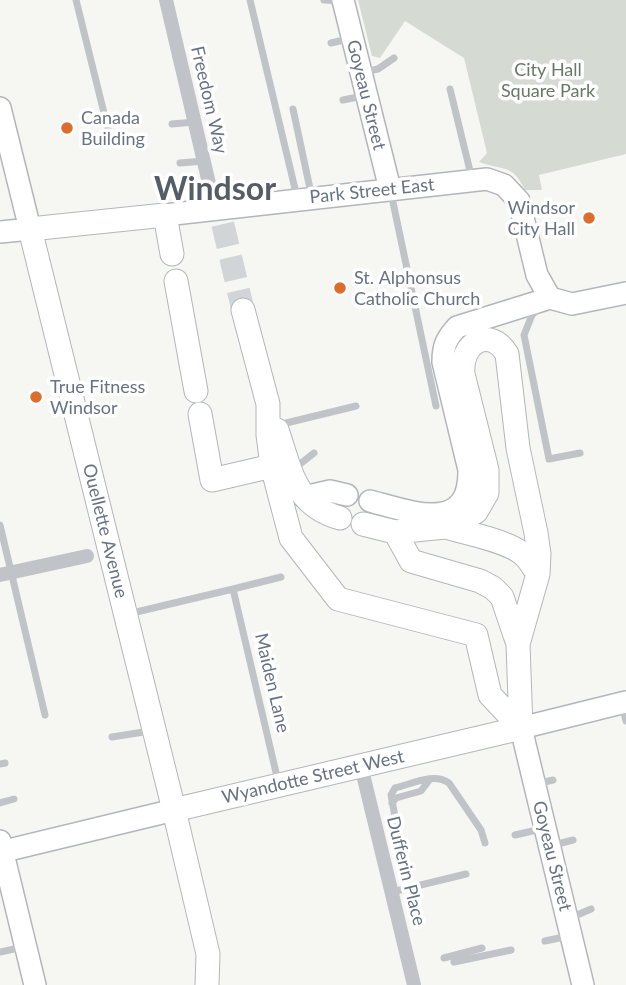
<!DOCTYPE html>
<html>
<head>
<meta charset="utf-8">
<style>
	body { margin:0 }
	canvas { display:block; background:#f6f6f3 }
</style>
</head>
<body>
<canvas width="626" height="985"></canvas>
<script>
const context = document.querySelector('canvas').getContext('2d');
context.lineJoin = 'round';
function fill(path, color) { context.fillStyle = color; context.fill(path, 'evenodd'); }
function trace(path, color, width, dash) { context.strokeStyle = color; context.lineWidth = width; context.lineCap = dash ? 'butt' : 'round'; context.setLineDash(dash || []); context.stroke(path); }
function drawText(font, color, halo, rows, align = 'center') {
  context.font = font + ' Lato,sans-serif'; context.lineWidth = 7; context.setLineDash([]); context.textBaseline = 'middle'; context.strokeStyle = halo; context.fillStyle = color; for (const [text, x, y, turn = 0] of rows) {
    context.save(); context.translate(x, y); context.rotate((+turn || 0) * Math.PI / 180); context.textAlign = isNaN(turn) ? turn : align; if (halo) context.strokeText(text, 0, 0); context.fillText(text, 0, 0); context.restore();
  }
}
const green = new Path2D(`
	M358 0H626V154L539 175 542 190H525C512 163 503 171 479 162L487 153 464 58 405 21 380 58 372 56Z`);
const primaryTunnel = new Path2D(`
	M215 191 243 310`);
const lane = new Path2D(`
	M76 0 108 129
	M250 0 297 197
	M324 0 341 1
	M331 43 348 39
	M364 72 378 69 394 58
	M450 89 472 179
	M343 100 363 96
	M293 109 312 198
	M172 124 195 122
	M180 163 204 161
	M391 193 436 406
	M539 308 532 315 524 335 549 459 580 453
	M278 425 356 406
	M295 468 314 453
	M0 525 45 715
	M233 589 281 577
	M128 614 233 589 278 781
	M622 704 626 721
	M112 737 150 731
	M0 764 5 763
	M536 784 553 780
	M0 803 14 799
	M392 803 396 798 421 791 430 779
	M396 822 391 795 395 788C412 784 434 772 449 783L481 830 485 843
	M515 835 541 829
	M554 845 573 840
	M392 892 466 874
	M568 919 591 909
	M545 941 569 936
	M0 952 23 947
	M444 958 482 948
	M454 962 511 950`);
const street = new Path2D(`
	M166 0 215 209
	M0 575 87 556
	M361 766 414 985`);
const secondary = new Path2D(`
	M343 0 390 189
	M0 108 30 229 0 232
	M165 215 487 179 504 185 519 201 537 275 550 298
	M550 298 572 304 626 293
	M304 497 330 491 347 495
	M370 501C409 511 470 536 469 470L443 362C443 346 446 339 457 327L550 298
	M0 841 35 985
	M0 852 174 810
	M583 985 521 728 626 702`);
const primary = new Path2D(`
	M172 254 165 215 30 229 174 810 208 954 207 985
	M176 281 196 391
	M243 310 268 404V435L272 466 291 538 338 599 476 635 490 695 521 728
	M200 414 212 480 272 466
	M277 430C291 470 294 505 340 518
	M363 524 395 532 445 527 476 512 487 493V470L463 374C460 342 490 326 507 354L518 448 536 533 539 554 538 574 518 644
	M445 527C466 533 503 540 520 552 528 557 533 567 538 574
	M395 532 411 561 480 581 493 588 502 597 518 644 521 728
	M174 810 521 728`);
const markers = [
	[67,128,7,"#db6e2f"],
	[589,218,7,"#db6e2f"],
	[340,288,7,"#db6e2f"],
	[36,397,7,"#db6e2f"]
];
const parkNames = [
	["City Hall",548,70],
	["Square Park",548,91]
];
const streetNames = [
	["Goyeau Street",366,95,76],
	["Freedom Way",209,100,77],
	["Park Street East",372,191,-6],
	["Ouellette Avenue",105,531,76],
	["Maiden Lane",272,683,77],
	["Wyandotte Street West",313,777,-13],
	["Goyeau Street",552,856,76],
	["Dufferin Place",406,871,76]
];
const poiNames = [
	["Canada",81,118],
	["Building",81,139],
	["Windsor",575,208,"right"],
	["City Hall",575,229,"right"],
	["St. Alphonsus",354,278],
	["Catholic Church",354,299],
	["True Fitness",50,387],
	["Windsor",50,408]
];
const townNames = [
	["Windsor",215,190]
];
fill(green, '#d5dbd3');
trace(primaryTunnel, '#d2d5d7', 23, [23, 11]);
trace(secondary, '#b2b6bc', 24);
trace(primary, '#b3b7bb', 25);
trace(lane, '#c0c3c7', 7);
trace(street, '#c0c3c7', 14);
trace(secondary, '#fff', 21);
trace(primary, '#fff', 23);
for (const [x, y, r, color] of markers) { const dot = new Path2D(); dot.arc(x, y, r, 0, 2 * Math.PI); context.fillStyle = color; context.fill(dot); trace(dot, '#fff', 2.5); }
drawText('18px', '#677a65', '#fff', parkNames);
drawText('18px', '#677383', '#fff', streetNames);
drawText('18px', '#677383', '#fff', poiNames, 'left');
drawText('bold 32px', '#545d68', '#fff', townNames);
</script>
</body>
</html>
